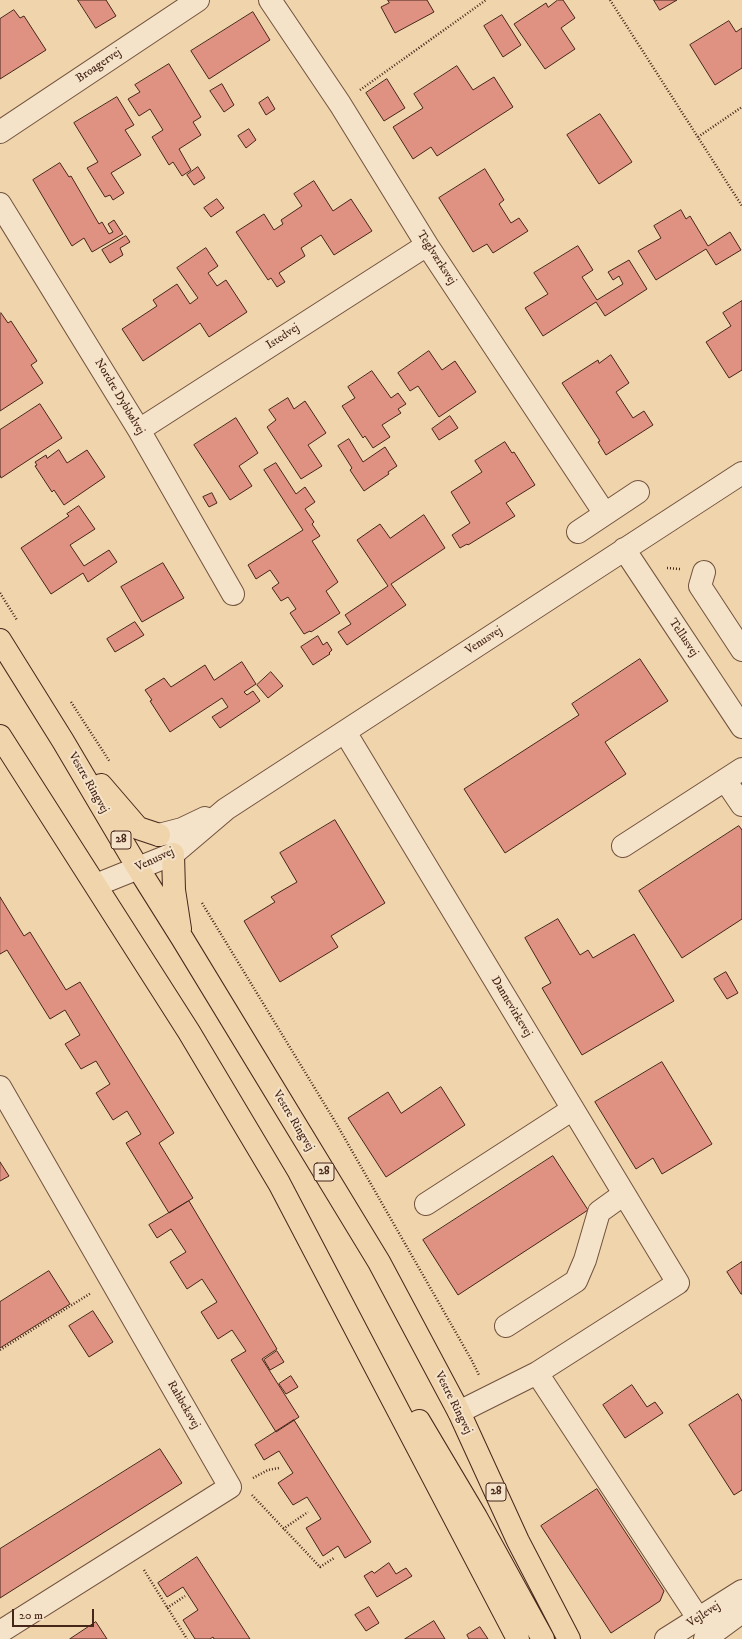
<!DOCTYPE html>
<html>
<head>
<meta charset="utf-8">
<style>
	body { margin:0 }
	#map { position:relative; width:742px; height:1639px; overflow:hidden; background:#efd4ac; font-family:"IM FELL DW Pica",serif }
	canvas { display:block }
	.scale { position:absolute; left:12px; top:1609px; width:82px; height:18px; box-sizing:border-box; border:2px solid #47261a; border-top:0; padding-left:5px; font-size:12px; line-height:14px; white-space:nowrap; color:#47261a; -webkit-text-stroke:3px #f5e3c9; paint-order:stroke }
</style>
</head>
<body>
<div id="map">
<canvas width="742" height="1639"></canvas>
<div class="scale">20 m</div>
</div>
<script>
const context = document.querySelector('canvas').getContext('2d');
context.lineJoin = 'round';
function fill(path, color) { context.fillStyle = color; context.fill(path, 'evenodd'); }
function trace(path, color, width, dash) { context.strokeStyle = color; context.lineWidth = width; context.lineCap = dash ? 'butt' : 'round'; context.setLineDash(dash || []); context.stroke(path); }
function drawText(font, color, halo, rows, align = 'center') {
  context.font = font + ' "IM FELL DW Pica",serif'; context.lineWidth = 4; context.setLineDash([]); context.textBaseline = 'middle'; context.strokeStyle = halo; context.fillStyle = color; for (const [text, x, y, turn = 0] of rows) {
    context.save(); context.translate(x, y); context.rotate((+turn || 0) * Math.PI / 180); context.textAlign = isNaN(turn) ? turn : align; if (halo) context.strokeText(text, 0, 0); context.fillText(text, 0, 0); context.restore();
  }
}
const building = new Path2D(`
	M78 0H106L116 16 96 28Z
	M388 0H427L434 12 395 33 381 7 389 3Z
	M558 0H563L575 18 561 28 575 49 545 69 514 24 546 3 548 7Z
	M654 0H677L660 10Z
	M14 10 20 18 24 16 46 50 0 79V19Z
	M253 12 270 40 209 79 191 51Z
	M502 15 521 45 503 57 484 26Z
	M729 21 736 32 742 28V68L715 85 690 45Z
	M169 64 201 117 193 122 201 135 179 149 191 170 182 176 173 162 169 165 152 137 163 130 150 109 139 116 128 99 140 92 135 85Z
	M457 66 473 90 494 77 513 107 437 156 431 147 413 159 393 127 423 108 414 94Z
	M387 79 405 108 384 121 366 93Z
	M222 84 234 105 224 112 210 91Z
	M117 97 134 125 125 130 141 155 111 173 124 193 113 200 110 195 105 197 87 168 98 162 74 123Z
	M268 97 275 109 266 115 259 103Z
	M600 114 632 162 599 184 567 135Z
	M249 129 256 140 246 148 238 136Z
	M60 163 69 177 71 176 99 224 102 222 109 234 113 232 108 224 114 220 123 234 92 252 84 238 72 246 33 180Z
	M198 167 205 178 194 185 187 175Z
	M485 169 504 200 499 204 511 223 519 218 528 231 493 253 487 244 473 252 439 198Z
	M314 181 333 211 351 199 372 231 334 255 321 235 301 248 305 256 279 273 285 282 277 287 271 278 268 280 236 232 264 214 274 230 283 224 281 220 302 206 294 194Z
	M217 199 224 208 211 217 204 208Z
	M681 210 686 219 690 216 708 246 730 232 741 250 716 265 706 249 656 280 638 251 661 238 654 226Z
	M126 236 130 242 120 248 123 255 110 263 102 250Z
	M578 246 593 270 582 277 597 300 623 284 619 276 613 280 608 272 629 260 647 289 605 316 596 302 543 336 525 308 548 294 534 273Z
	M206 248 218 266 208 273 217 286 226 280 247 312 209 337 200 323 143 361 122 329 157 306 153 300 177 284 190 304 198 298 177 268Z
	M742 301V370L729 378 706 342 731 326 723 313Z
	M1 313 8 323 11 321 37 361 31 365 43 383 0 411V314Z
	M429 351 442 370 455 361 476 392 439 417 418 386 410 391 398 373Z
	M611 355 629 383 616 392 633 418 644 411 653 425 606 455 598 442 600 441 562 383 598 360 599 363Z
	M372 371 391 398 398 393 406 404 398 409 401 413 382 425 390 437 373 448 365 436 363 438 342 406 355 398 348 387Z
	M288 398 294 409 305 401 326 433 308 445 322 466 301 479 267 427 276 420 269 410Z
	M40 404 62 438 1 478 0 475V430Z
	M450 416 458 428 439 440 432 429Z
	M236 418 258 453 239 466 252 486 230 500 194 445Z
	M349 439 363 462 385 447 397 466 388 472 389 474 364 491 350 470 352 468 338 446Z
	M505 442 512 453 514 452 535 485 506 503 515 516 468 545 467 544 460 548 452 535 470 523 451 492 482 472 475 461Z
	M59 450 67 463 87 450 105 477 64 505 54 490 52 492 35 466 37 465 35 462 46 455 47 458Z
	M276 463 296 494 305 487 315 502 305 509 314 522 312 524 320 536 312 541 338 582 326 591 340 613 311 632 310 631 304 634 290 613 296 609 288 597 281 601 272 588 279 583 270 570 256 579 248 565 303 530 264 470Z
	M212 493 217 503 209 507 203 497Z
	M79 506 95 529 70 545 84 566 109 550 117 562 88 582 83 573 51 594 21 548 69 516 67 514Z
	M424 515 445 548 391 584 406 605 347 645 338 632 351 624 345 615 388 586 357 540 380 524 390 538Z
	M163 563 184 598 142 622 121 587Z
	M135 622 144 635 115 652 107 639Z
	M318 636 323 645 327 642 332 650 329 653 330 654 313 665 301 647Z
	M640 659 668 701 605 742 626 774 505 853 464 789 579 715 572 704Z
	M242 662 256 684 244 692 247 695 253 691 260 701 220 728 212 717 228 707 222 698 170 732 150 701 152 700 145 690 164 678 171 687 205 665 214 680Z
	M271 672 283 686 268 698 257 685Z
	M335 820 385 903 331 936 338 947 280 982 244 921 275 902 271 897 297 882 280 853Z
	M739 826 742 830V919L682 958 639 891Z
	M0 897 24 936 30 932 66 990 80 982 174 1133 159 1143 193 1198 169 1213 126 1143 141 1134 127 1111 113 1120 96 1093 110 1084 96 1061 81 1069 65 1044 80 1035 65 1010 50 1019 7 950 0 954Z
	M558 919 580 955 588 950 593 958 634 934 674 1001 582 1055 542 988 551 983 525 938Z
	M726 972 738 993 727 999 714 979Z
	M662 1062 712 1144 662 1174 653 1158 636 1169 595 1102Z
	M441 1087 465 1125 386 1177 348 1118 388 1092 401 1113Z
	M553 1156 588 1210 458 1295 423 1240Z
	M0 1162 9 1176 0 1181Z
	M189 1201 277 1349 262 1359 299 1417 276 1432 231 1360 246 1351 232 1330 218 1339 201 1312 217 1302 202 1279 187 1289 170 1262 186 1252 171 1229 157 1238 149 1225Z
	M742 1262V1294H741L727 1272Z
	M49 1271 70 1304 0 1348V1302Z
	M93 1311 113 1342 89 1357 69 1326Z
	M277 1351 284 1362 270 1370 264 1360Z
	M291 1376 298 1387 286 1394 279 1384Z
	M632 1385 647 1407 655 1402 663 1413 625 1438 603 1405Z
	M738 1394 742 1401V1490L734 1495 689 1425Z
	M294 1420 371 1542 345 1558 338 1546 323 1556 306 1528 321 1519 307 1497 293 1505 278 1483 293 1473 279 1451 264 1460 255 1445Z
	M160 1449 182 1483 0 1598V1549Z
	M597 1489 664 1591 660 1601 611 1633 541 1526Z
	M197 1557 250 1639H214L213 1637 210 1639H195L183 1620 198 1610 183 1587 167 1597 158 1583Z
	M389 1563 396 1574 406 1568 412 1576 377 1597 364 1576 372 1571 374 1573Z
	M369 1607 379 1623 366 1631 355 1615Z
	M434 1621 445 1639H405Z
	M96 1622 107 1639H70Z
	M480 1627 488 1639H469L467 1635Z`);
const path = new Path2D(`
	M610 0 742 206
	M360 90 486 0
	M698 137 742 107
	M667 568 680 569
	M0 593 17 620
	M71 702 110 762
	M202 903 336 1123 471 1359 479 1375
	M0 1350 91 1293
	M253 1478 268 1470 279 1468
	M252 1495 320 1567 334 1558
	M283 1529 308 1512
	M144 1570 187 1639
	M167 1608 185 1596`);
const minor = new Path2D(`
	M270 0 340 104 427 245 605 514
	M0 132 198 0
	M0 204 139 430 233 594
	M139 430 427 245
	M578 532 638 492
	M624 549 742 727
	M704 572 700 586 742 650
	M345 732 678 1283 537 1373 459 1412
	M725 780 742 805
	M159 835 182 829 205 818
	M623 846 742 769
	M96 885 173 854 226 809 742 473
	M0 1087 230 1487 0 1632
	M426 1204 573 1109
	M506 1326 576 1281 585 1260 599 1212 624 1194
	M537 1373 698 1618
	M666 1639 742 1591
	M705 1639 742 1612`);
const major = new Path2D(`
	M0 640 63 741 138 868 182 938 379 1262 459 1412 518 1541 569 1639
	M0 736 189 1032 279 1183 518 1639
	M101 785 138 828 159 835
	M173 854 174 890 180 929
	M419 1421 476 1517 543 1639`);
const shields = [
	[121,840,20],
	[324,1172,20],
	[496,1492,20]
];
const shieldNames = [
	["28",121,840],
	["28",324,1172],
	["28",496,1492]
];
const streetNames = [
	["Broagervej",99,66,-34],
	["Teglværksvej",436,258,57],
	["Istedvej",283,337,-33],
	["Nordre Dybbølvej",119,397,59],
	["Tellusvej",683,638,56],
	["Venusvej",484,641,-33],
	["Vestre Ringvej",88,783,60],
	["Venusvej",155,860,-25],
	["Dannevirkevej",511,1007,59],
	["Vestre Ringvej",293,1121,59],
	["Vestre Ringvej",453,1403,63],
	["Rahbeksvej",183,1405,60],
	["Vejlevej",704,1615,-33]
];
fill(building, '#e09282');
trace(building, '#47261a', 1);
trace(minor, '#71523e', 24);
trace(major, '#47261a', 24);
trace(path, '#47261a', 2.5, [1, 2]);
trace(minor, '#f5e3c9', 22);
trace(major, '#efd4ac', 22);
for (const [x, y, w] of shields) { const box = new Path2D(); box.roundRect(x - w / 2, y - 9, w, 18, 3); context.fillStyle = '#f5e3c9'; context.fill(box); trace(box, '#47261a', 1); }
drawText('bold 11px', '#47261a', null, shieldNames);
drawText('12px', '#47261a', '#f5e3c9', streetNames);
</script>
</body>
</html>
